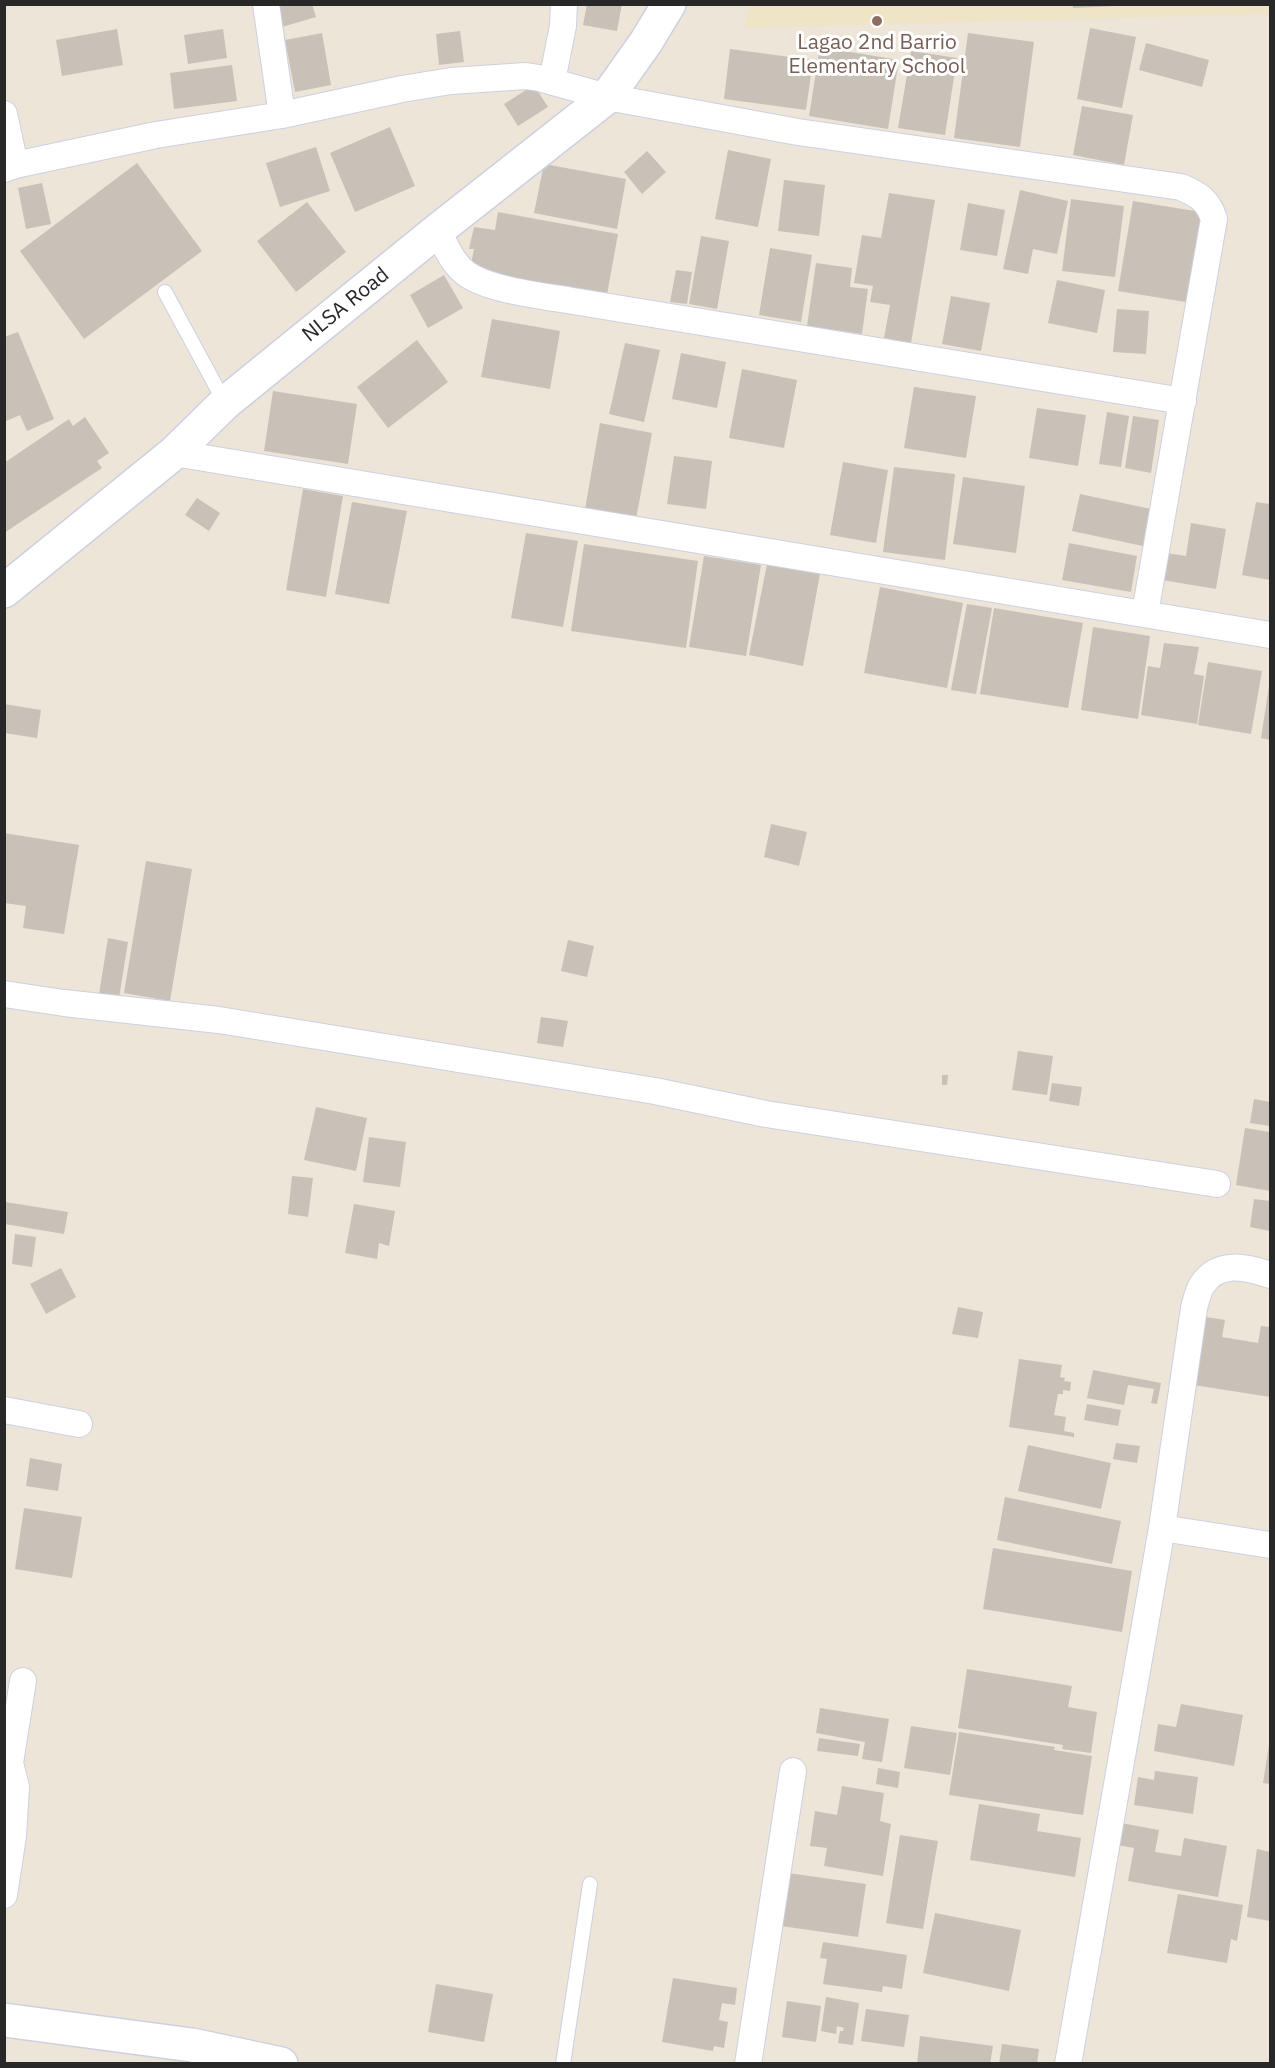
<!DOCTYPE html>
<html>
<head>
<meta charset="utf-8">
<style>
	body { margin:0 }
	#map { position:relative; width:1275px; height:2068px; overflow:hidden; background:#ece5d8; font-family:"IBM Plex Sans",sans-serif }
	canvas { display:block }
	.frame { position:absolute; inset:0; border:6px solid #282828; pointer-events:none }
</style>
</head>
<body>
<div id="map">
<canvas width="1275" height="2068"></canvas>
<div class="frame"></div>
</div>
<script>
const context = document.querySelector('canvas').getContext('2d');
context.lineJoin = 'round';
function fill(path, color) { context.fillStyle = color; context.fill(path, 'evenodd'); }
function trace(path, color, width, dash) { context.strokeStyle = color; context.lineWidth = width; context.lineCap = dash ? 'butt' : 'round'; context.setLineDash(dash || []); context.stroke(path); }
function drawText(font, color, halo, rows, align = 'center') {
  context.font = font + ' "IBM Plex Sans",sans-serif'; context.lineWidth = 6; context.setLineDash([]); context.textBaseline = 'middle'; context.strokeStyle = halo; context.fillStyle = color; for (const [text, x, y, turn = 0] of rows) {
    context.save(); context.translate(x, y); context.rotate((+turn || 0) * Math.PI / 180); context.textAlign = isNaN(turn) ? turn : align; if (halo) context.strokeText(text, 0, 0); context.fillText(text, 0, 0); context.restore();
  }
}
const education = new Path2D(`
	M750 4 1270 5V14L745 28Z`);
const building = new Path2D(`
	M275 4H312L316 17 282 27Z
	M587 4H622L617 31 583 25Z
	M1073 4H1116V6L1073 8Z
	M1090 28 1136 37 1122 108 1077 99Z
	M117 29 123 65 62 76 56 40Z
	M223 29 227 58 188 64 184 35Z
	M460 31 464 62 439 65 436 34Z
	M322 33 331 85 295 92 285 40Z
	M968 33 1034 42 1020 147 954 138Z
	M1146 43 1209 60 1202 87 1139 70Z
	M820 47 899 60 888 129 809 116Z
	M730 49 813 60 806 110 724 99Z
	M911 51 957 58 945 135 898 128Z
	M232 65 237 101 174 109 170 73Z
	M534 85 548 107 518 126 504 104Z
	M1082 106 1133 115 1124 165 1073 155Z
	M390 127 415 186 355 212 330 153Z
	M316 147 330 191 280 207 266 163Z
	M728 150 771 159 758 227 715 219Z
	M647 151 666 172 642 194 624 172Z
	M137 163 202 251 84 339 20 251Z
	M544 164 626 179 617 229 534 213Z
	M784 180 825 185 819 236 778 231Z
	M42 183 51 224 26 229 18 188Z
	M1020 190 1068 201 1057 254 1033 249 1028 274 1003 269Z
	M889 193 935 200 911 343 884 338 890 305 870 302 873 286 854 283 862 235 881 238Z
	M1071 199 1124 206 1115 277 1062 271Z
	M1133 201 1207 213 1192 303 1118 291Z
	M307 202 346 252 296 292 257 241Z
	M968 203 1005 210 997 256 960 250Z
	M498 212 618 234 606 300 469 274 474 249H469L474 227 495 230Z
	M701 236 729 241 717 309 689 304Z
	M770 248 812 255 801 322 759 315Z
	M816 263 852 268 850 287 868 289 862 334 807 326Z
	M676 270 692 272 687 304 670 302Z
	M444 275 463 308 428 328 410 295Z
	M1057 280 1105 290 1097 333 1048 323Z
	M951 296 990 303 981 351 942 344Z
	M1117 309 1149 311 1146 354 1113 352Z
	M492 319 560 331 550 389 481 377Z
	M18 332 54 419 27 431 20 415 4 422V337Z
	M417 340 448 382 388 428 357 387Z
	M625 343 660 350 644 422 609 414Z
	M681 353 726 362 717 408 672 399Z
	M742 369 797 380 784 448 729 438Z
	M914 387 976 396 966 458 904 448Z
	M273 391 357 404 348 464 264 451Z
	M1037 408 1086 415 1078 466 1029 458Z
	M1107 412 1129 416 1121 467 1099 464Z
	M1133 416 1159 420 1151 473 1125 468Z
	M85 417 109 453 97 461 102 468 4 533V463L69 419 73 426Z
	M600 423 652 433 636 519 585 509Z
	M674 456 712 461 706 509 667 504Z
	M843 462 888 470 876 543 830 535Z
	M894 467 955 474 945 560 883 552Z
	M963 477 1025 486 1016 553 953 544Z
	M303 489 343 496 326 597 286 590Z
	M1080 494 1151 509 1143 546 1072 531Z
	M197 498 220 513 209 531 185 515Z
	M352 502 407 511 389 604 335 594Z
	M1256 502 1270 504V580L1242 575Z
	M1191 523 1226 529 1216 589 1162 580 1167 553 1186 556Z
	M526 533 578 541 563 627 511 618Z
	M1069 543 1137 556 1131 592 1062 580Z
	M584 544 698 561 686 648 571 631Z
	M704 556 761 565 746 656 689 647Z
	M767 564 820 574 803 666 749 655Z
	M880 587 963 603 947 688 864 673Z
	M967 604 992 608 976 694 951 690Z
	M994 608 1083 623 1068 708 980 694Z
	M1093 627 1150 636 1138 719 1081 710Z
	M1164 643 1199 647 1194 674 1204 676 1197 724 1141 715 1148 666 1160 668Z
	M1208 662 1262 671 1251 734 1198 725Z
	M1269 686H1270V740L1261 738Z
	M4 704 41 710 37 738 4 733Z
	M771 824 807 832 799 866 764 857Z
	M4 833 79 845 64 934 23 928 26 906 4 903Z
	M146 861 192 869 170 1001 124 993Z
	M108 938 128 942 119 998 99 994Z
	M568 940 594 946 587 977 561 971Z
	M541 1017 568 1021 563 1047 537 1043Z
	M1018 1051 1053 1056 1047 1095 1012 1090Z
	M942 1075H948L947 1085H942Z
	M1052 1083 1082 1087 1079 1106 1049 1101Z
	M1254 1099 1270 1102V1126L1250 1123Z
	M316 1107 367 1118 356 1171 304 1160Z
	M1245 1128 1270 1132V1191L1236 1185Z
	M369 1137 406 1142 400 1187 363 1182Z
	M292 1176 313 1178 308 1217 288 1214Z
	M1254 1199 1270 1201V1231L1250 1227Z
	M5 1202 68 1212 64 1234 5 1224Z
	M354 1204 395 1211 389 1246 379 1243 377 1259 345 1253Z
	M15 1234 36 1237 32 1267 12 1264Z
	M61 1268 76 1297 46 1314 30 1284Z
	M958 1307 983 1312 978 1338 952 1334Z
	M1206 1317 1225 1320 1222 1337 1258 1343 1261 1326 1270 1327V1397L1194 1385Z
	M1019 1359 1062 1365 1060 1377 1065 1378 1064 1381 1071 1382 1070 1391 1063 1390V1394H1058L1054 1415 1066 1417 1064 1431 1074 1433V1437L1009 1427Z
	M1093 1370 1161 1383 1157 1404 1151 1403 1154 1389 1128 1385 1124 1405 1087 1398Z
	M1087 1404 1121 1410 1118 1426 1084 1420Z
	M1116 1443 1140 1446 1137 1463 1113 1459Z
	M1028 1445 1111 1463 1101 1509 1018 1491Z
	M30 1458 62 1464 58 1491 26 1486Z
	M1005 1497 1121 1521 1112 1564 997 1540Z
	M24 1508 82 1517 72 1578 15 1569Z
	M993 1548 1132 1571 1122 1632 983 1609Z
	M967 1669 1072 1686 1068 1707 1097 1712 1091 1753 1062 1749 1063 1745 958 1728Z
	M1181 1704 1243 1715 1234 1766 1154 1751 1158 1724 1176 1727Z
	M820 1708 889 1719 882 1762 862 1759 865 1742 816 1733Z
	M911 1726 957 1733 950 1775 904 1768Z
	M959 1732 1055 1747 1054 1750 1092 1756 1083 1815 949 1795Z
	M819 1738 860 1744 858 1756 817 1751Z
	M1269 1745 1270 1746V1784L1263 1783Z
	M878 1768 900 1772 898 1788 876 1784Z
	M1155 1771 1198 1777 1193 1814 1134 1805 1138 1777 1154 1780Z
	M842 1786 884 1793 880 1821 891 1824 883 1876 824 1866 827 1848 810 1846 815 1811 837 1815Z
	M979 1804 1040 1814 1037 1831 1081 1838 1075 1877 970 1860Z
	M1121 1823 1159 1830 1155 1852 1181 1856 1184 1838 1227 1846 1218 1897 1128 1881 1134 1848 1117 1845Z
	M900 1835 938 1841 923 1929 886 1923Z
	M1257 1849 1270 1852V1921L1247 1917Z
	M788 1873 866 1884 858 1937 781 1926Z
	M1178 1894 1243 1905 1237 1941 1231 1939 1227 1963 1167 1953Z
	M935 1913 1021 1930 1009 1991 923 1973Z
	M823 1942 907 1955 902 1989 883 1986 882 1992 823 1984 827 1959 820 1958Z
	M673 1978 737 1988 735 2005 722 2003 719 2020 728 2022 724 2048 714 2046 713 2051 662 2042Z
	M436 1984 493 1994 484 2042 428 2032Z
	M826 1997 859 2003 853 2045 838 2043 840 2031H843L844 2028 837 2026 836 2034 821 2031Z
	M787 2001 821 2006 816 2042 782 2037Z
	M866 2009 909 2015 904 2047 861 2041Z
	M920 2036 993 2046 990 2064H917Z
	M1002 2044 1039 2049 1037 2064H999Z`);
const lane = new Path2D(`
	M165 292 225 403
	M563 2064 590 1884`);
const street = new Path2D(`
	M266 4 282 115
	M552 81 563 26 564 4
	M4 114 15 165
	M4 169 15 165 156 135 282 115 402 89 451 81 526 76 539 78 607 97 798 132 1181 187C1199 195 1208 200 1214 219L1145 613
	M438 230C444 244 451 260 462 270 482 290 544 296 573 301L1183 401
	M174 453 1270 635
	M4 994 64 1003 219 1020 655 1091 766 1114 1217 1184
	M4 1410 79 1424
	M1162 1528 1270 1545
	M4 1895 13 1836 16 1787 10 1763 23 1681
	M748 2064 793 1771
	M1068 2064 1162 1528 1194 1308C1196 1301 1198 1291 1202 1285 1218 1260 1247 1267 1270 1275`);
const secondary = new Path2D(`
	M4 591 174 453 225 403 438 230 607 97 646 42 669 4
	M4 2020 192 2045 281 2064`);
const markers = [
	[877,21,6,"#8d6e63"]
];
const educationNames = [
	["Lagao 2nd Barrio",877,43],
	["Elementary School",877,67]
];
const streetNames = [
	["NLSA Road",346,305,-39]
];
fill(education, '#efe4c6');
fill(building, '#c7c1b8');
trace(lane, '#ced0e2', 16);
trace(street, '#ced0e2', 28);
trace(secondary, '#ced0e2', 36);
trace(lane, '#fff', 14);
trace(street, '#fff', 26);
trace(secondary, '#fff', 33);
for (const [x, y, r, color] of markers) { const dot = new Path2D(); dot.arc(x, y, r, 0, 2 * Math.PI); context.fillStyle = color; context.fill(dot); trace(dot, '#fff', 2); }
drawText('21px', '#785e54', '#fff', educationNames);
drawText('21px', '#282828', '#fff', streetNames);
</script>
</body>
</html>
